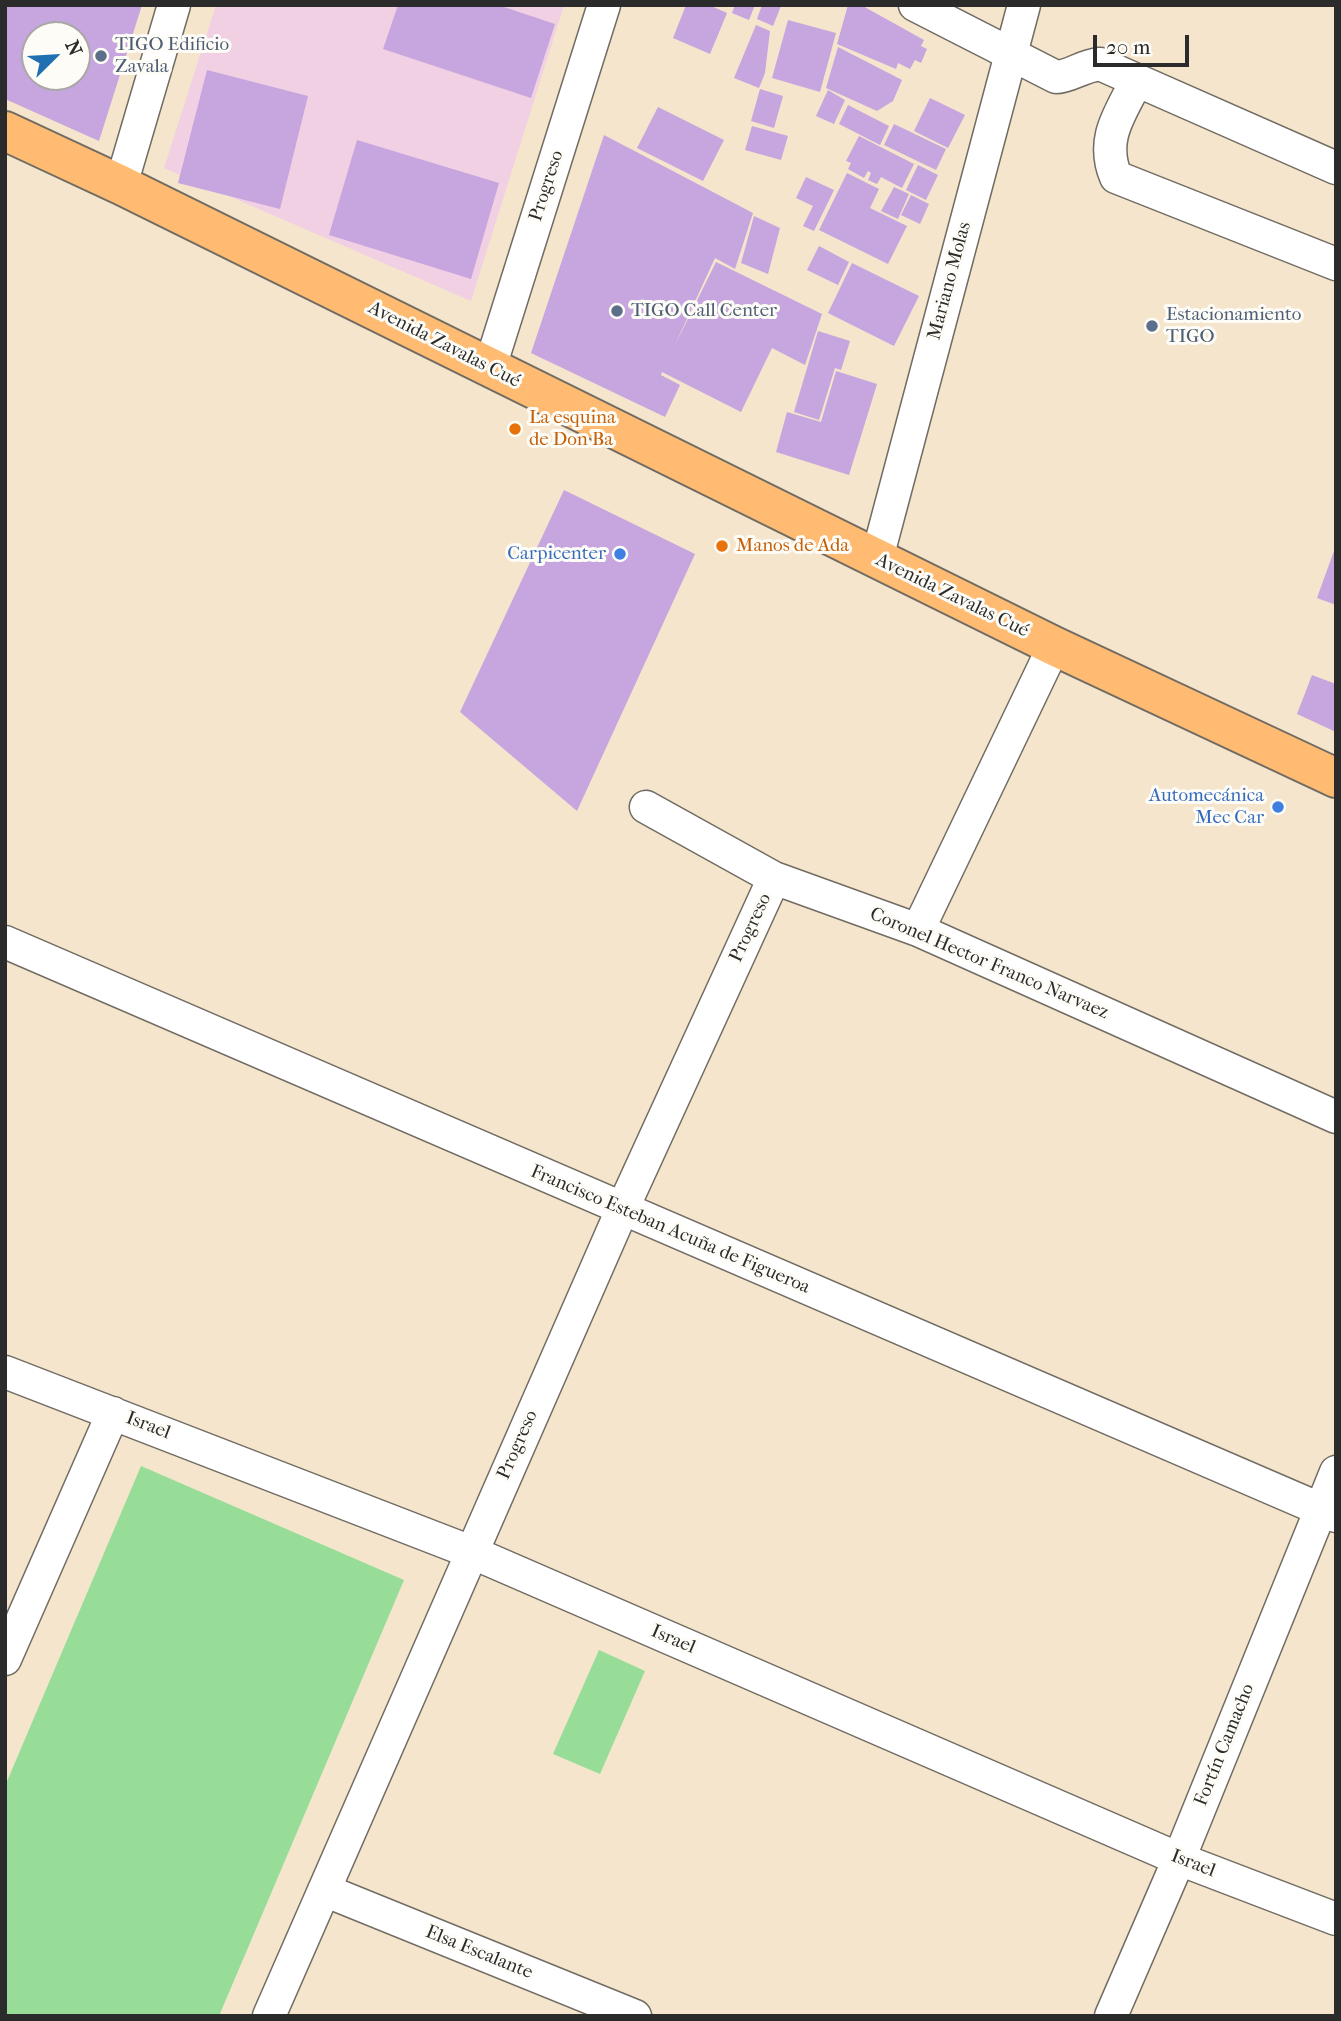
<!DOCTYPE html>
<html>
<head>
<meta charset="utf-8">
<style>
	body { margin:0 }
	#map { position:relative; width:1341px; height:2021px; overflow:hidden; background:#f4e5cc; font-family:"IM FELL French Canon",serif }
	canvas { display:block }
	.frame { position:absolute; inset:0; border:7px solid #2b2b2b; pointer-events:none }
	.north { position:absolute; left:21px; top:21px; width:70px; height:70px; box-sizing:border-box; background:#fdfcf7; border:2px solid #a9a8a5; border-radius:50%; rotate:66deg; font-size:19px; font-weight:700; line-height:28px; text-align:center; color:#2b2b2b }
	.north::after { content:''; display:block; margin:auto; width:24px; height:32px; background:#1f6fb2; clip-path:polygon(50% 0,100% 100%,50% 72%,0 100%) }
	.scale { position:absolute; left:1093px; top:35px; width:96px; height:32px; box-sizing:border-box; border:4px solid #2b2b2b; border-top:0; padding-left:9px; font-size:21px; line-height:24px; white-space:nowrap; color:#2b2b2b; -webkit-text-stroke:5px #fdfcf7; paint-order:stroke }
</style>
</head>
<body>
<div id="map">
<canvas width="1341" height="2021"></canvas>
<div class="frame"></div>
<div class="north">N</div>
<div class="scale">20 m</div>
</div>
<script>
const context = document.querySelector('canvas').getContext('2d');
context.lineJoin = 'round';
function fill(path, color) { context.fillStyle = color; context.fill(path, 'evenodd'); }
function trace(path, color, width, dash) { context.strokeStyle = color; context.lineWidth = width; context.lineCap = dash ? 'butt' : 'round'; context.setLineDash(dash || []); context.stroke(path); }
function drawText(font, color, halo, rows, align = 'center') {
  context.font = font + ' "IM FELL French Canon",serif'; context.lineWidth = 6; context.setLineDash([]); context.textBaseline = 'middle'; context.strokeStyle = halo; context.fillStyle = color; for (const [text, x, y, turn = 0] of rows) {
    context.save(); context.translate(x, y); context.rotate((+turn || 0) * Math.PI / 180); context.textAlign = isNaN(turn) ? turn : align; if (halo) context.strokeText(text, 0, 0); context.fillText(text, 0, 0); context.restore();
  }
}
const built = new Path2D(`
	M216 5H564L471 301 164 168Z`);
const green = new Path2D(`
	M141 1466 404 1580 219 2016H5V1786Z
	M599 1650 645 1671 600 1774 553 1754Z`);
const building = new Path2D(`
	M5 5H142L99 141 5 99ZM35 35H77V77H35Z
	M398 5H498L555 24 531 98 383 49Z
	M686 5H709L727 13 710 54 673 38Z
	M735 5H755L749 20 732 13Z
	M762 5 781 6 773 26 757 19Z
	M848 5H861L924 40 921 46 927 49 921 63 915 60 910 69 898 63 896 69 837 44Z
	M788 20 836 33 820 92 772 78Z
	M756 25 770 31 765 73 759 88 734 78Z
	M838 47 902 80 893 101 877 111 826 88Z
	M207 70 308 96 280 209 178 183Z
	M760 89 783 96 774 128 751 121Z
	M828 90 845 100 834 124 816 116Z
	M930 98 965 115 948 148 914 131Z
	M848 105 889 126 880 145 839 124Z
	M658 107 724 140 703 181 637 148Z
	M894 124 946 149 936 170 884 145Z
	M752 126 788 136 781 160 745 150Z
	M604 135 753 213 735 269 715 258 674 347 716 262 822 314 805 365 772 348 741 412 662 372 661 375 680 385 665 417 531 353Z
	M859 136 914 164 902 188 881 177 877 184 868 180 871 173 868 171 864 178 848 169 851 163 846 161Z
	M357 140 499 183 471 279 329 235Z
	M918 165 938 175 926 200 906 190Z
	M847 173 879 189 870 208 907 226 888 264 819 230Z
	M806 177 834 190 814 231 803 226 813 206 796 198Z
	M894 187 909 194 898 219 881 211Z
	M911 195 929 204 920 224 901 215Z
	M754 216 780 228 768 274 741 263Z
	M819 246 849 262 838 285 807 270Z
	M852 263 919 296 894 346 828 313Z
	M818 331 850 341 841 370 835 368 819 420 794 412Z
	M836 371 877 384 849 475 776 452 787 412 821 422Z
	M564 490 695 554 577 811 460 712Z
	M1335 548 1336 549V605L1317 598Z
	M1312 675 1336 684V732L1297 714Z`);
const minor = new Path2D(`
	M915 5 1056 77C1069 77 1082 66 1100 64L1336 168
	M1137 80C1120 114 1100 139 1116 177L1336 264
	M121 185 174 5
	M490 367 604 5
	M877 558 1024 5
	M646 807 774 878 918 930 1336 1117
	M918 930 1054 646
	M5 942 1336 1516
	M5 1372 471 1552 1179 1859 1336 1919
	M5 1659 113 1413
	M324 1890 635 2016
	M269 2016 622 1210 774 878
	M1111 2016 1179 1859 1336 1472`);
const major = new Path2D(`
	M5 131 121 185 1054 646 1336 778`);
const markers = [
	[101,56,7,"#5c6f8a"],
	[617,311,7,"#5c6f8a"],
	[1152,326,7,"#5c6f8a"],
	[515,429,7,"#e8710a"],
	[722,546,7,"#e8710a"],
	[620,554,7,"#3f7fe0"],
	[1278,807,7,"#3f7fe0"]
];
const serviceNames = [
	["TIGO Edificio",115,45],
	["Zavala",115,67],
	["TIGO Call Center",631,311],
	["Estacionamiento",1166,315],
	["TIGO",1166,337]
];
const streetNames = [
	["Progreso",547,186,-72],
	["Mariano Molas",950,281,-75],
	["Avenida Zavalas Cué",444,345,27],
	["Avenida Zavalas Cué",952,596,26],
	["Progreso",751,928,-65],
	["Coronel Hector Franco Narvaez",989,964,23],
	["Francisco Esteban Acuña de Figueroa",670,1230,23],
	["Israel",148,1426,21],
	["Progreso",518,1445,-66],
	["Israel",673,1640,23],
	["Fortín Camacho",1225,1745,-68],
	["Israel",1193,1864,21],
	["Elsa Escalante",479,1953,22]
];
const foodNames = [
	["La esquina",529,418],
	["de Don Ba",529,440],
	["Manos de Ada",736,546]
];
const shopNames = [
	["Carpicenter",606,554],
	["Automecánica",1264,796],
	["Mec Car",1264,818]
];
fill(built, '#f1d0e3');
fill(green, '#97dd97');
fill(building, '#c7a5df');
trace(minor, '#716c63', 35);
trace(major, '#716c63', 42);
trace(minor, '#fff', 32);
trace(major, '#ffbb71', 38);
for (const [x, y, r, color] of markers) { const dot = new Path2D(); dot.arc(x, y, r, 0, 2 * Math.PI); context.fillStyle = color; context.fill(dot); trace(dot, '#fdfcf7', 2.5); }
drawText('19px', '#4e5e75', '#fdfcf7', serviceNames, 'left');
drawText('19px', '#2b2b2b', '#fdfcf7', streetNames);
drawText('19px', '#c56008', '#fdfcf7', foodNames, 'left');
drawText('19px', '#366cbe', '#fdfcf7', shopNames, 'right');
</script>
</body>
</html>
